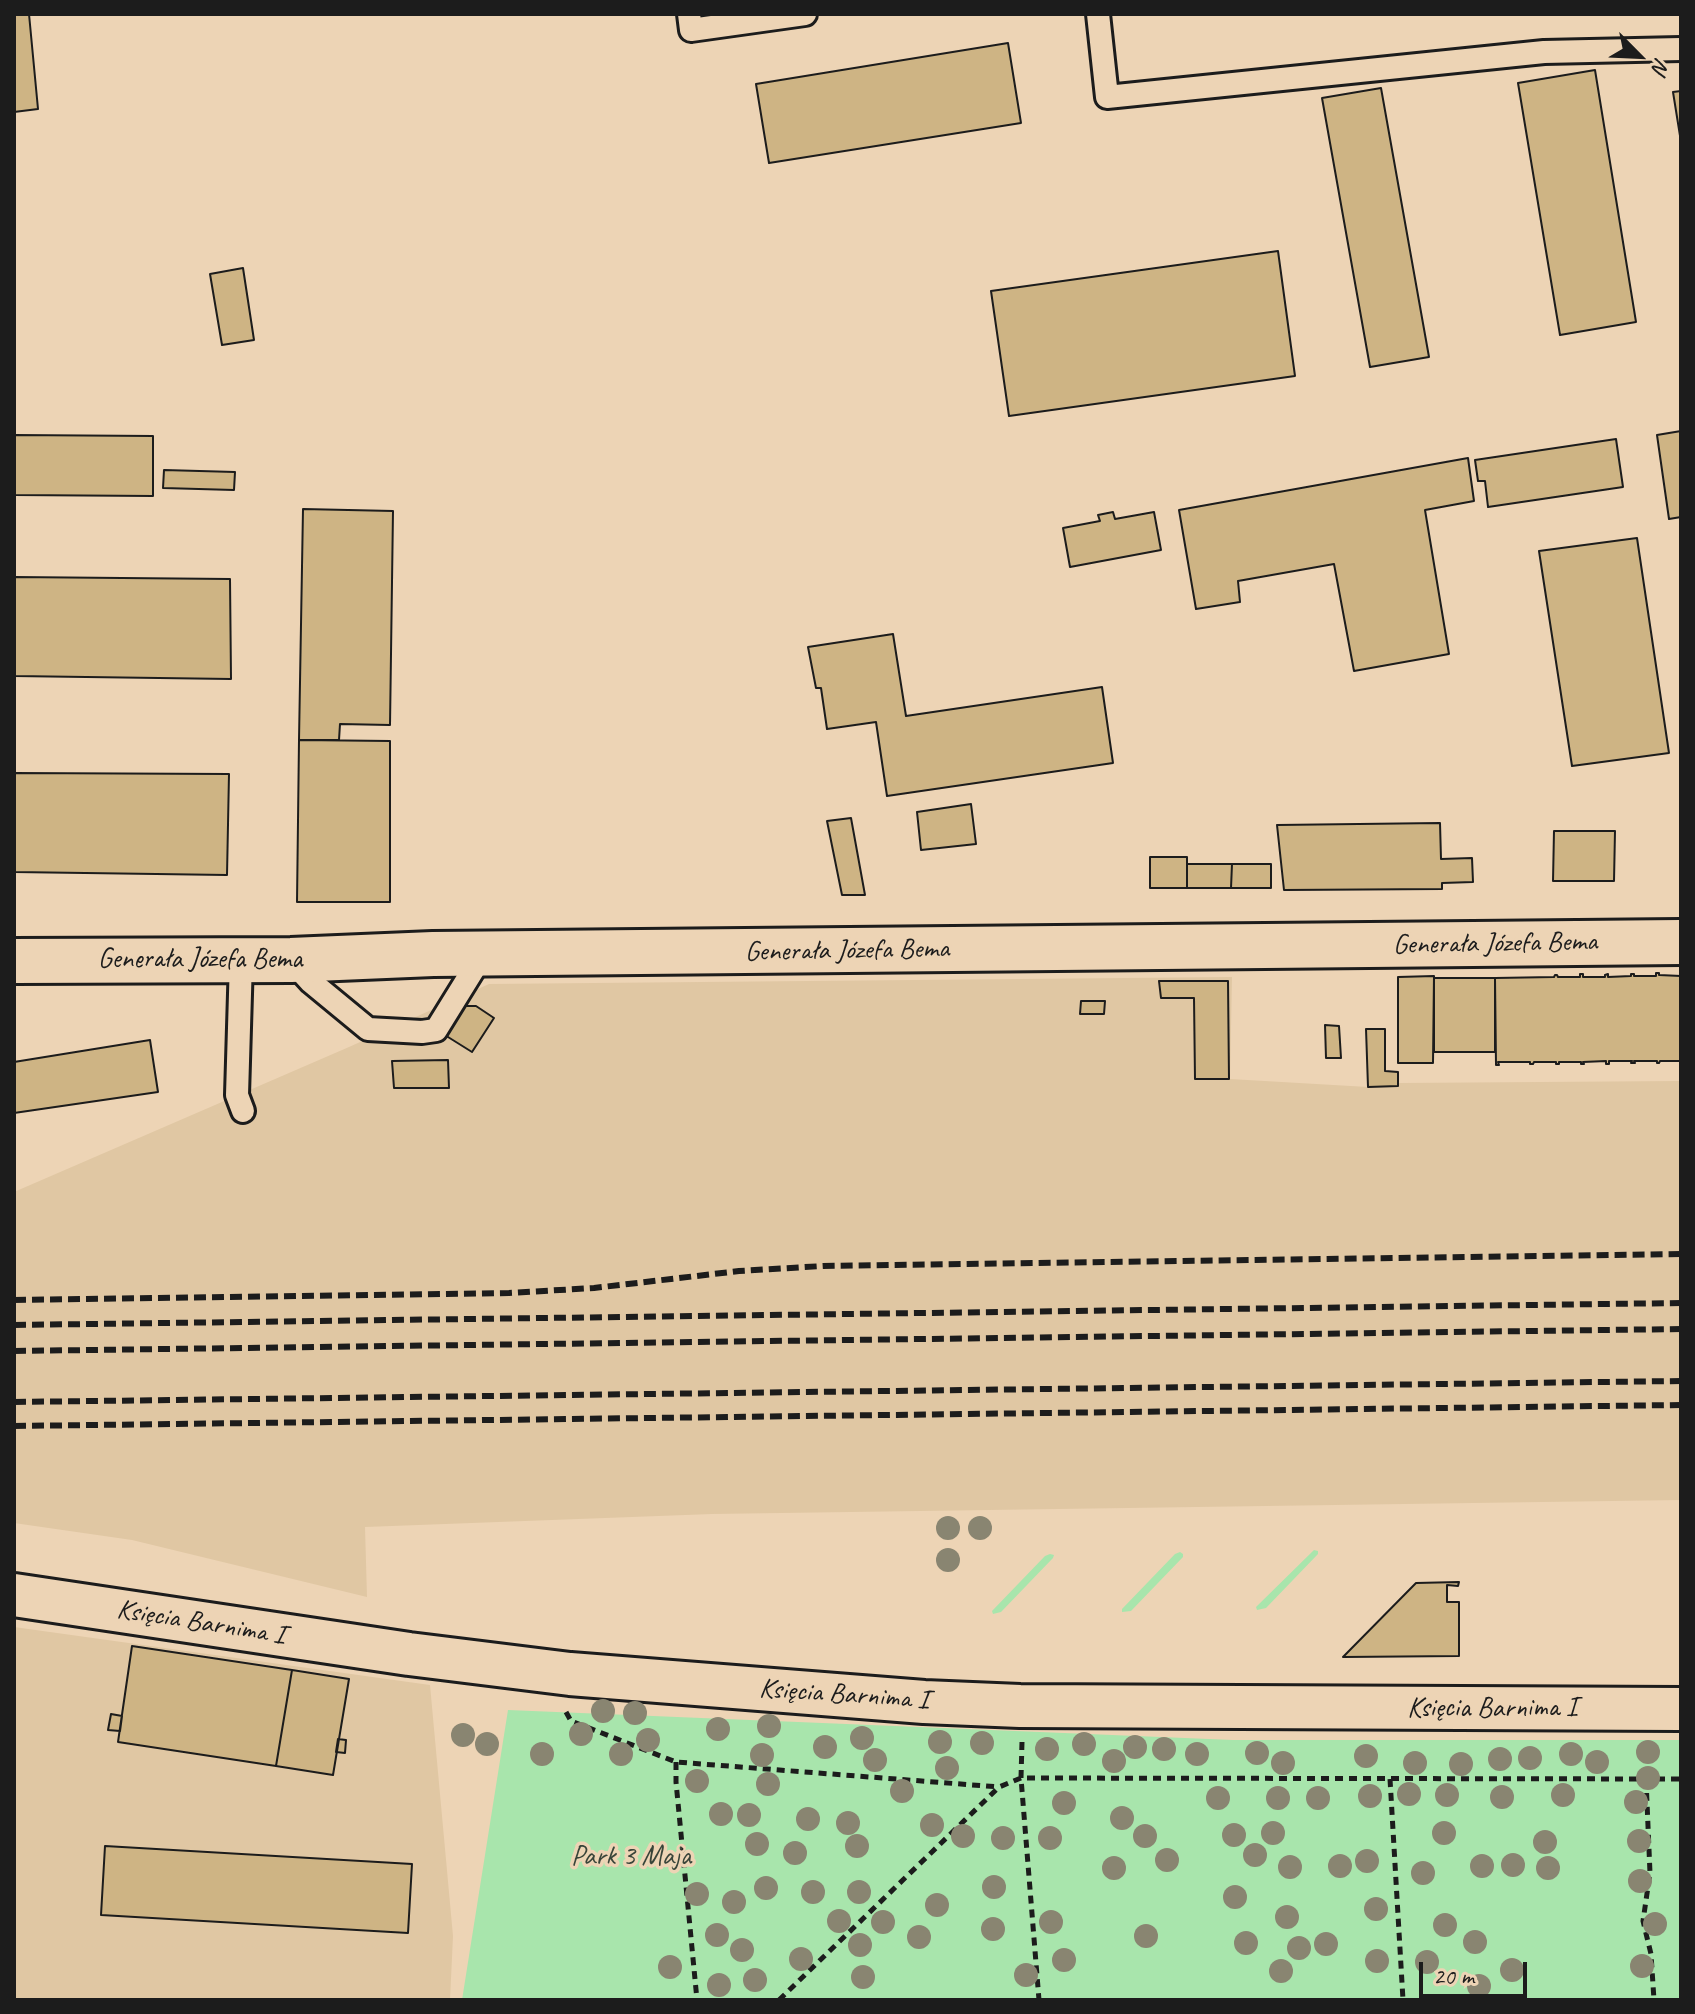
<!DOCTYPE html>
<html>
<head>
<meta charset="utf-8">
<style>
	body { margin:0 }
	#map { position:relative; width:1695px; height:2014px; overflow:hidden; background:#edd4b5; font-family:Caveat,sans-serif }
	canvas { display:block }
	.frame { position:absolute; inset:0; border:16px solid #1c1c1c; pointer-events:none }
	.north { position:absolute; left:1599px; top:16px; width:80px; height:80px; -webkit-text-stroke:6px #edd4b5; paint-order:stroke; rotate:114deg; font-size:22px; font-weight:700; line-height:32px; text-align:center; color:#1c1c1c }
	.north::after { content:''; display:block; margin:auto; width:28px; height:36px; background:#1c1c1c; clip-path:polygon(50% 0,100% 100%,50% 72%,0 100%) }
	.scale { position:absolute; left:1419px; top:1962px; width:108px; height:36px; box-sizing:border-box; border:4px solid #1c1c1c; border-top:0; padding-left:10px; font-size:24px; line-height:28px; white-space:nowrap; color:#1c1c1c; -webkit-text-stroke:6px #edd4b5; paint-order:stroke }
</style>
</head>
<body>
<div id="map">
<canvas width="1695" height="2014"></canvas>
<div class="frame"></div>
<div class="north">N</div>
<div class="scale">20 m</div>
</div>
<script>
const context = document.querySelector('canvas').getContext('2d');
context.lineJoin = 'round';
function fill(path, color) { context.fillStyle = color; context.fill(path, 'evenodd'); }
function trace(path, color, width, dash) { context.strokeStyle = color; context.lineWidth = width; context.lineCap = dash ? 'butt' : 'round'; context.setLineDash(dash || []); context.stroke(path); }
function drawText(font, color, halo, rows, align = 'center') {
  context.font = font + ' Caveat,sans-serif'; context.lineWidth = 7; context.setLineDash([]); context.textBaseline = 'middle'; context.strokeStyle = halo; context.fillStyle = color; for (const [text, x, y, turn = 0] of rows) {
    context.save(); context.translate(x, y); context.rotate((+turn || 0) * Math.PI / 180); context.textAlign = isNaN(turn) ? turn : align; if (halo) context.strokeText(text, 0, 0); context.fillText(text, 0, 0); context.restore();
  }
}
const built = new Path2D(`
	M1232 977 1230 1079 1368 1087 1398 1086 1399 1083 1681 1081V1500L712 1514 365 1527 367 1597 132 1540 14 1523V1192L349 1047 489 984Z
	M14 1627 430 1685 453 1936 450 2000H14Z`);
const green = new Path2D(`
	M1314 1550 1318 1551V1554L1266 1608 1257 1610 1256 1607Z
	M1180 1552 1183 1554V1557L1131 1611 1122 1612V1609L1175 1554Z
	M1050 1554 1054 1555 1053 1558 1001 1612 993 1614 992 1611 1045 1556Z
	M508 1710 1233 1740H1681V2000H462Z`);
const building = new Path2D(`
	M14 14H29L38 109 14 112Z
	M1008 43 1021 123 769 163 756 84Z
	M1595 70 1636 322 1560 335 1518 83Z
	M1381 88 1429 357 1370 367 1322 98Z
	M1681 91V142L1673 92Z
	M1278 251 1295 376 1009 416 991 291Z
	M243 268 254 340 222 345 210 274Z
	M1681 431V517L1669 519 1657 435Z
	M14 435 153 436V496L14 495Z
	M1616 439 1623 487 1488 507 1485 481H1478L1475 460Z
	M1468 458 1474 501 1425 510 1449 654 1354 671 1334 564 1238 581 1240 602 1196 609 1179 510Z
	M164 470 235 472 234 490 163 488Z
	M303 509 393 511 390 725 340 724 339 740H299Z
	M1113 512 1115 519 1154 512 1161 550 1070 567 1063 528 1100 521 1098 515Z
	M1637 538 1669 753 1572 766 1539 551Z
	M14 577 230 579 231 679 14 676Z
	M893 634 906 716 1102 687 1113 763 887 796 876 722 827 729 821 688H816L808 647Z
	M299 740 390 741V902H297Z
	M14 773 229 774 227 875 14 872Z
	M971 804 976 844 921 850 917 812Z
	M851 818 865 895H842L827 821Z
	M1440 823 1441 859 1472 858 1473 882 1442 883V889L1284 890 1277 825Z
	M1554 831H1615L1614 881H1553Z
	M1150 857H1187V888H1150Z
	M1187 864H1232L1231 888H1187Z
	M1232 864H1271V888H1231Z
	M1656 973H1659V975L1681 976V1061H1660L1659 1063H1657V1061H1634L1635 1063H1631L1632 1061H1609V1064H1606V1061L1583 1062 1584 1064H1581V1062H1559V1064H1556V1062H1534L1533 1064H1530V1062H1498L1499 1065H1496L1495 978 1554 977 1555 975H1557L1558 977H1580V974H1583V977H1605V975L1608 974V977L1631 976V974H1634V976H1656Z
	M1434 976 1433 1063H1398V977Z
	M1434 978H1495V1052H1434Z
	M1159 981H1228L1229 1079H1195L1194 998H1161Z
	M1081 1001H1105L1104 1014H1080Z
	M457 1006H476L494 1018 472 1052 440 1032Z
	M1325 1025 1339 1026 1341 1058H1326Z
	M1366 1029H1385V1071L1398 1072V1086L1368 1087Z
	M150 1040 158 1092 14 1113V1062Z
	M448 1060 449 1088H394L392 1061Z
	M1459 1582 1458 1586 1447 1585V1602H1459V1656L1343 1657 1416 1583Z
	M132 1646 292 1670 276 1766 118 1742Z
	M292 1670 349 1679 333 1775 276 1766Z
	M111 1714 122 1716 120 1731 108 1730Z
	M338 1739 346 1740 345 1753 336 1752Z
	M105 1846 412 1864 408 1933 101 1915Z`);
const path = new Path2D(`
	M566 1712 571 1721 676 1762 999 1787
	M1022 1742 1021 1778 1039 2000
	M676 1762V1782L697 2000
	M1390 1779 1403 2000
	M1646 1779 1650 1873 1643 1921 1651 1954 1654 2000
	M779 2000 999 1787 1021 1778 1681 1779`);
const service = new Path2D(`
	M689 14 691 30 805 14
	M1098 14 1107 97 1544 52 1681 49
	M241 960 237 1095 243 1111
	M292 961 311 982 368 1029 422 1032 436 1030 483 954`);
const minor = new Path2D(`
	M14 1595 409 1654 570 1674 924 1702 1020 1706 1681 1709`);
const tertiary = new Path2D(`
	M14 961 291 960 433 954 1681 942`);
const rail = new Path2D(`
	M14 1300 509 1293 594 1288 739 1271 823 1266 1681 1254
	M14 1325 1681 1303
	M14 1351 1681 1329
	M14 1402 1681 1381
	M14 1426 1681 1405`);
const trees = [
	[948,1528],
	[980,1528],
	[948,1560],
	[603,1711],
	[635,1713],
	[769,1726],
	[718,1729],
	[581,1734],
	[463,1735],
	[862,1738],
	[648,1740],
	[940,1742],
	[982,1743],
	[487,1744],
	[1084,1744],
	[825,1747],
	[1135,1747],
	[1047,1749],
	[1164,1749],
	[1648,1752],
	[1257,1753],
	[542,1754],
	[621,1754],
	[1197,1754],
	[1571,1754],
	[762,1755],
	[1366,1756],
	[1530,1758],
	[1500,1759],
	[875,1760],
	[1114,1761],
	[1597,1762],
	[1283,1763],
	[1415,1763],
	[1461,1764],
	[947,1768],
	[1648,1778],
	[697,1781],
	[768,1784],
	[902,1791],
	[1409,1794],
	[1447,1795],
	[1563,1795],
	[1370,1796],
	[1502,1797],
	[1218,1798],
	[1278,1798],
	[1318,1798],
	[1636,1802],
	[1064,1803],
	[721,1814],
	[749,1815],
	[1122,1818],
	[808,1819],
	[848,1823],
	[932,1825],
	[1273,1833],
	[1444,1833],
	[1234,1835],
	[963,1836],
	[1145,1836],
	[1003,1838],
	[1050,1838],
	[1639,1841],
	[1545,1842],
	[757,1844],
	[857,1846],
	[795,1853],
	[1255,1855],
	[1167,1860],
	[1367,1861],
	[1513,1865],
	[1340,1866],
	[1482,1866],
	[1290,1867],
	[1114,1868],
	[1548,1868],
	[1423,1873],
	[1640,1881],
	[994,1887],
	[766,1888],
	[813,1892],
	[859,1892],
	[697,1894],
	[1235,1897],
	[734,1902],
	[937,1905],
	[1376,1909],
	[1287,1917],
	[839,1921],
	[883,1922],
	[1051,1922],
	[1655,1924],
	[1445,1925],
	[993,1929],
	[717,1935],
	[1146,1936],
	[919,1937],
	[1475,1942],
	[1246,1943],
	[1326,1944],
	[860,1945],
	[1299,1948],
	[742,1950],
	[801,1959],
	[1064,1960],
	[1377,1961],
	[1427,1962],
	[1642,1966],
	[670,1967],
	[1512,1970],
	[1281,1971],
	[1026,1975],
	[863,1977],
	[755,1980],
	[719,1985],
	[1479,1986]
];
const streetNames = [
	["Generała Józefa Bema",1495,944,-1],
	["Generała Józefa Bema",847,951,-1],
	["Generała Józefa Bema",200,960],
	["Księcia Barnima I",201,1623,9],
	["Księcia Barnima I",844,1695,4],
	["Księcia Barnima I",1492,1709]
];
const parkNames = [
	["Park 3 Maja",631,1857]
];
fill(built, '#e0c7a3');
fill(green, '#a8e5ac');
fill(building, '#ceb484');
trace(building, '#1c1c1c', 2);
trace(service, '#1c1c1c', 28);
trace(minor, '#1c1c1c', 48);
trace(tertiary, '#1c1c1c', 50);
trace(path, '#1c1c1c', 5, [8, 6]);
trace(service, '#edd4b5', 22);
trace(minor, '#edd4b5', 42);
trace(tertiary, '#edd4b5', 44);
trace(rail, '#1c1c1c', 6, [12, 6]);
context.fillStyle = '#898571';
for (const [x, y] of trees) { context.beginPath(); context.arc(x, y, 12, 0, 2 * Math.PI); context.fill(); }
drawText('28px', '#1c1c1c', '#edd4b5', streetNames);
drawText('28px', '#384439', '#edd4b5', parkNames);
</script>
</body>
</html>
